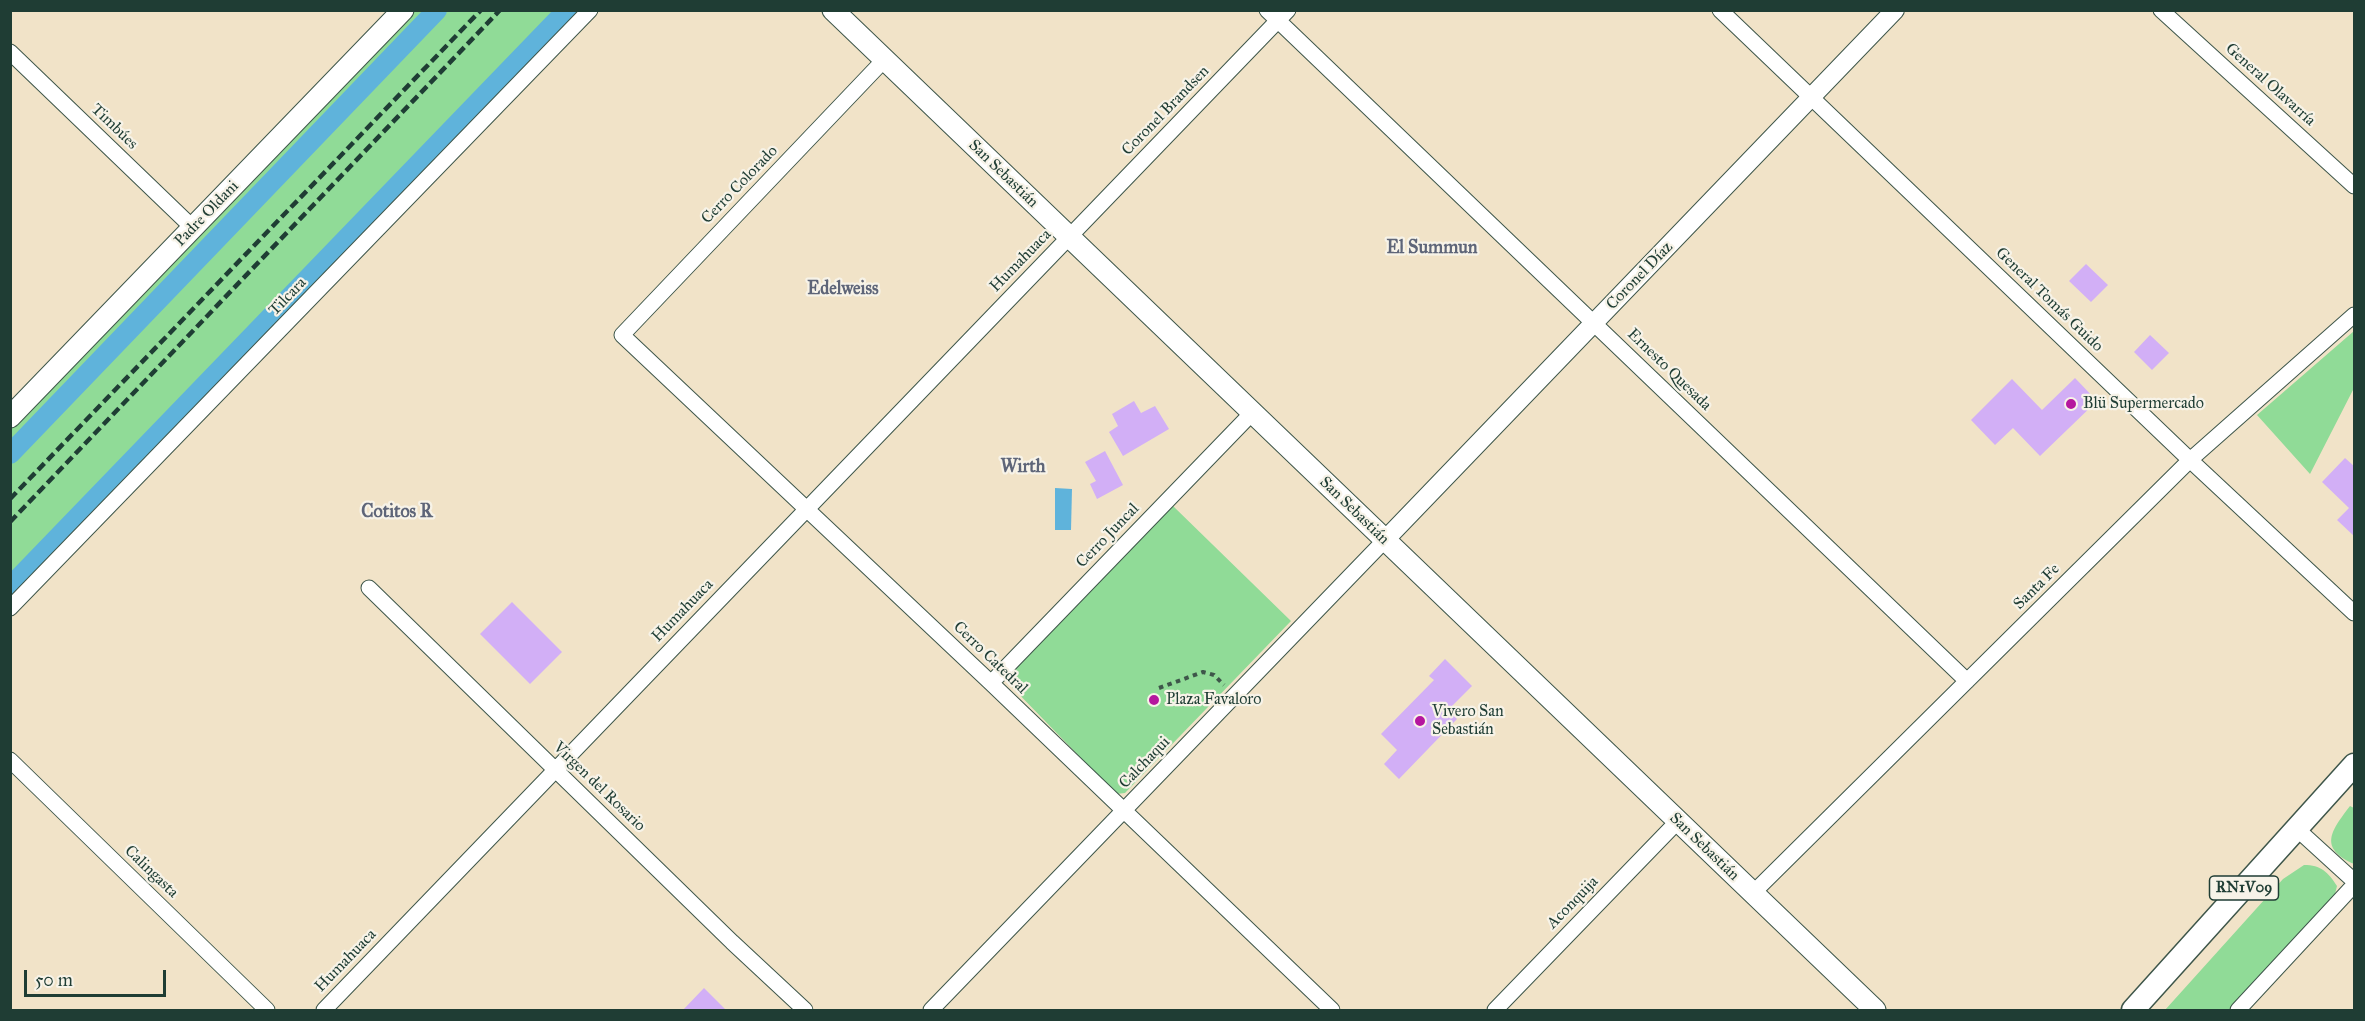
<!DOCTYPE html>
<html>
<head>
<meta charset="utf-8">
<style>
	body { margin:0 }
	#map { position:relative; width:2365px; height:1021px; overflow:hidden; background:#f1e3c8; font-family:"IM FELL Great Primer",serif }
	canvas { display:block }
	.frame { position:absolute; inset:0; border:12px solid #1f3d34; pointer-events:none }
	.scale { position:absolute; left:24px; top:970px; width:142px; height:27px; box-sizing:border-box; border:3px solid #1f3d34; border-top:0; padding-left:8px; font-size:18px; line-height:21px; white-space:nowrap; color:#1f3d34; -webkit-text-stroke:4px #f7f3e8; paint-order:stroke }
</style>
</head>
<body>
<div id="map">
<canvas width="2365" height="1021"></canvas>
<div class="frame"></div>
<div class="scale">50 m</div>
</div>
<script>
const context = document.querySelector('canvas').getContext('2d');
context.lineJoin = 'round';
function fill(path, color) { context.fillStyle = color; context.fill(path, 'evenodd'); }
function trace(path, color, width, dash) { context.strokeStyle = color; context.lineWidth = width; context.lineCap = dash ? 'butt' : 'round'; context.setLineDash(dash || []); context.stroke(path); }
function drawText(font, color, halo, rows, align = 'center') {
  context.font = font + ' "IM FELL Great Primer",serif'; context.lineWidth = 4.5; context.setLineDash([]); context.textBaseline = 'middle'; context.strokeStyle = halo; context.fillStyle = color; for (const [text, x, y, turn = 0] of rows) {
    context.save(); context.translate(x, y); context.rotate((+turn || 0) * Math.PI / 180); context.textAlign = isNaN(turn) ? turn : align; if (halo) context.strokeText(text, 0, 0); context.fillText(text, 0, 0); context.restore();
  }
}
const green = new Path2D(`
	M403 11H590L11 608 10 417Z
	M2354 331V388L2310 474 2257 415Z
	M1173 506 1291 621 1125 793 1116 794 1010 685 1008 678 1012 672Z
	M2350 806 2354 808V864C2318 848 2331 831 2350 806Z
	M2304 865C2321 865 2328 872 2337 886L2334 898 2230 1010H2165L2283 879Z`);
const water = new Path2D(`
	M1055 488 1072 489 1071 530H1055Z`);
const canal = new Path2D(`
	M10 454 437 10
	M10 587 567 10`);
const building = new Path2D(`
	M2086 264 2108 285 2091 302 2069 281Z
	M2150 335 2169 353 2152 370 2134 352Z
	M2075 378 2097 401 2040 456 2013 428 1995 445 1971 420 2012 379 2042 410Z
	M1134 401 1141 413 1155 406 1169 429 1123 456 1109 432 1118 426 1112 414Z
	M1105 451 1123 485 1097 499 1090 484 1096 481 1085 462Z
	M2345 458 2355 467V537L2337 520 2349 508 2322 482Z
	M512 602 562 652 530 684 480 634Z
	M1445 659 1472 686 1448 710 1457 719 1399 779 1384 764 1397 750 1381 734 1434 680 1429 676Z
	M704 988 727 1011H682Z`);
const path = new Path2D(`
	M1159 688 1203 672 1214 675 1224 685`);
const minor = new Path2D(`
	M1267 10 1967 681
	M1720 10 2190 460 2354 613
	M2161 10 2354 186
	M10 52 193 228
	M884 60 622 335 991 683 1332 1010
	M369 588 732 942 805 1010
	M10 608 590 10
	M991 683 1252 413
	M10 760 267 1010
	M2297 829 2354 881
	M1753 893 2190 460 2354 315
	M324 1010 1288 10
	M931 1010 1385 540
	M1495 1010 1678 821
	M2238 1010 2354 885`);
const tertiary = new Path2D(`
	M1385 540 1895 10`);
const secondary = new Path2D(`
	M833 10 1875 1010
	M10 417 403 10`);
const primary = new Path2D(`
	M2133 1010 2354 765`);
const rail = new Path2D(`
	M10 499 481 10
	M10 522 500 10`);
const markers = [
	[2071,404,6,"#b5179e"],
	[1154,700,6,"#b5179e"],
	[1420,721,6,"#b5179e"]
];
const shields = [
	[2244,888,69]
];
const shieldNames = [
	["RN1V09",2244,888]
];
const streetNames = [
	["General Olavarría",2270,85,42],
	["Coronel Brandsen",1166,111,-46],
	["Timbúes",114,127,44],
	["San Sebastián",1003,174,44],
	["Cerro Colorado",740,185,-46],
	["Padre Oldani",207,214,-46],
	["Humahuaca",1021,261,-46],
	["Coronel Díaz",1640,276,-46],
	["Tilcara",288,297,-46],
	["General Tomás Guido",2049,300,44],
	["Ernesto Quesada",1669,370,44],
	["San Sebastián",1354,511,44],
	["Cerro Juncal",1108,536,-46],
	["Santa Fe",2037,587,-45],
	["Humahuaca",683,611,-46],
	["Cerro Catedral",990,658,44],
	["Calchaqui",1145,763,-46],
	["Virgen del Rosario",599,787,44],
	["San Sebastián",1704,847,44],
	["Calingasta",151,872,44],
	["Aconquija",1573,903,-46],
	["Humahuaca",346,961,-46]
];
const poiNames = [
	["Blü Supermercado",2083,404],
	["Plaza Favaloro",1166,700],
	["Vivero San",1432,712],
	["Sebastián",1432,730]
];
const neighbourhoodNames = [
	["El Summun",1432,249],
	["Edelweiss",843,290],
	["Wirth",1023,468],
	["Cotitos R",397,513]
];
fill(green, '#90db97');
fill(water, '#5fb3db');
trace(canal, '#5fb3db', 20);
fill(building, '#d2aff6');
trace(minor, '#3e564a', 17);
trace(tertiary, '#3e564a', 20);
trace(secondary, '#3e564a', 23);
trace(primary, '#3e564a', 25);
trace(path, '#3e564a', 4, [4.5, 4.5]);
trace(minor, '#fff', 15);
trace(tertiary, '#fff', 18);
trace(secondary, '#fff', 21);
trace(primary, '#fff', 22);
trace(rail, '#1f3d34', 4.5, [9, 4.5]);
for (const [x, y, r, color] of markers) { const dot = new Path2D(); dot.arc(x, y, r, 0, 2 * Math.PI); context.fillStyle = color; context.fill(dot); trace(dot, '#f7f3e8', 2); }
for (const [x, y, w] of shields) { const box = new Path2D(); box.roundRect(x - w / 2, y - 12, w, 24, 4.5); context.fillStyle = '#f7f3e8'; context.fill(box); trace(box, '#1f3d34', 1.5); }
drawText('bold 15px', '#1f3d34', null, shieldNames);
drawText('16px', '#1f3d34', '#f7f3e8', streetNames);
drawText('16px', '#1f3d34', '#f7f3e8', poiNames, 'left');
drawText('bold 18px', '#5e6578', '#f7f3e8', neighbourhoodNames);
</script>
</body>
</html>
